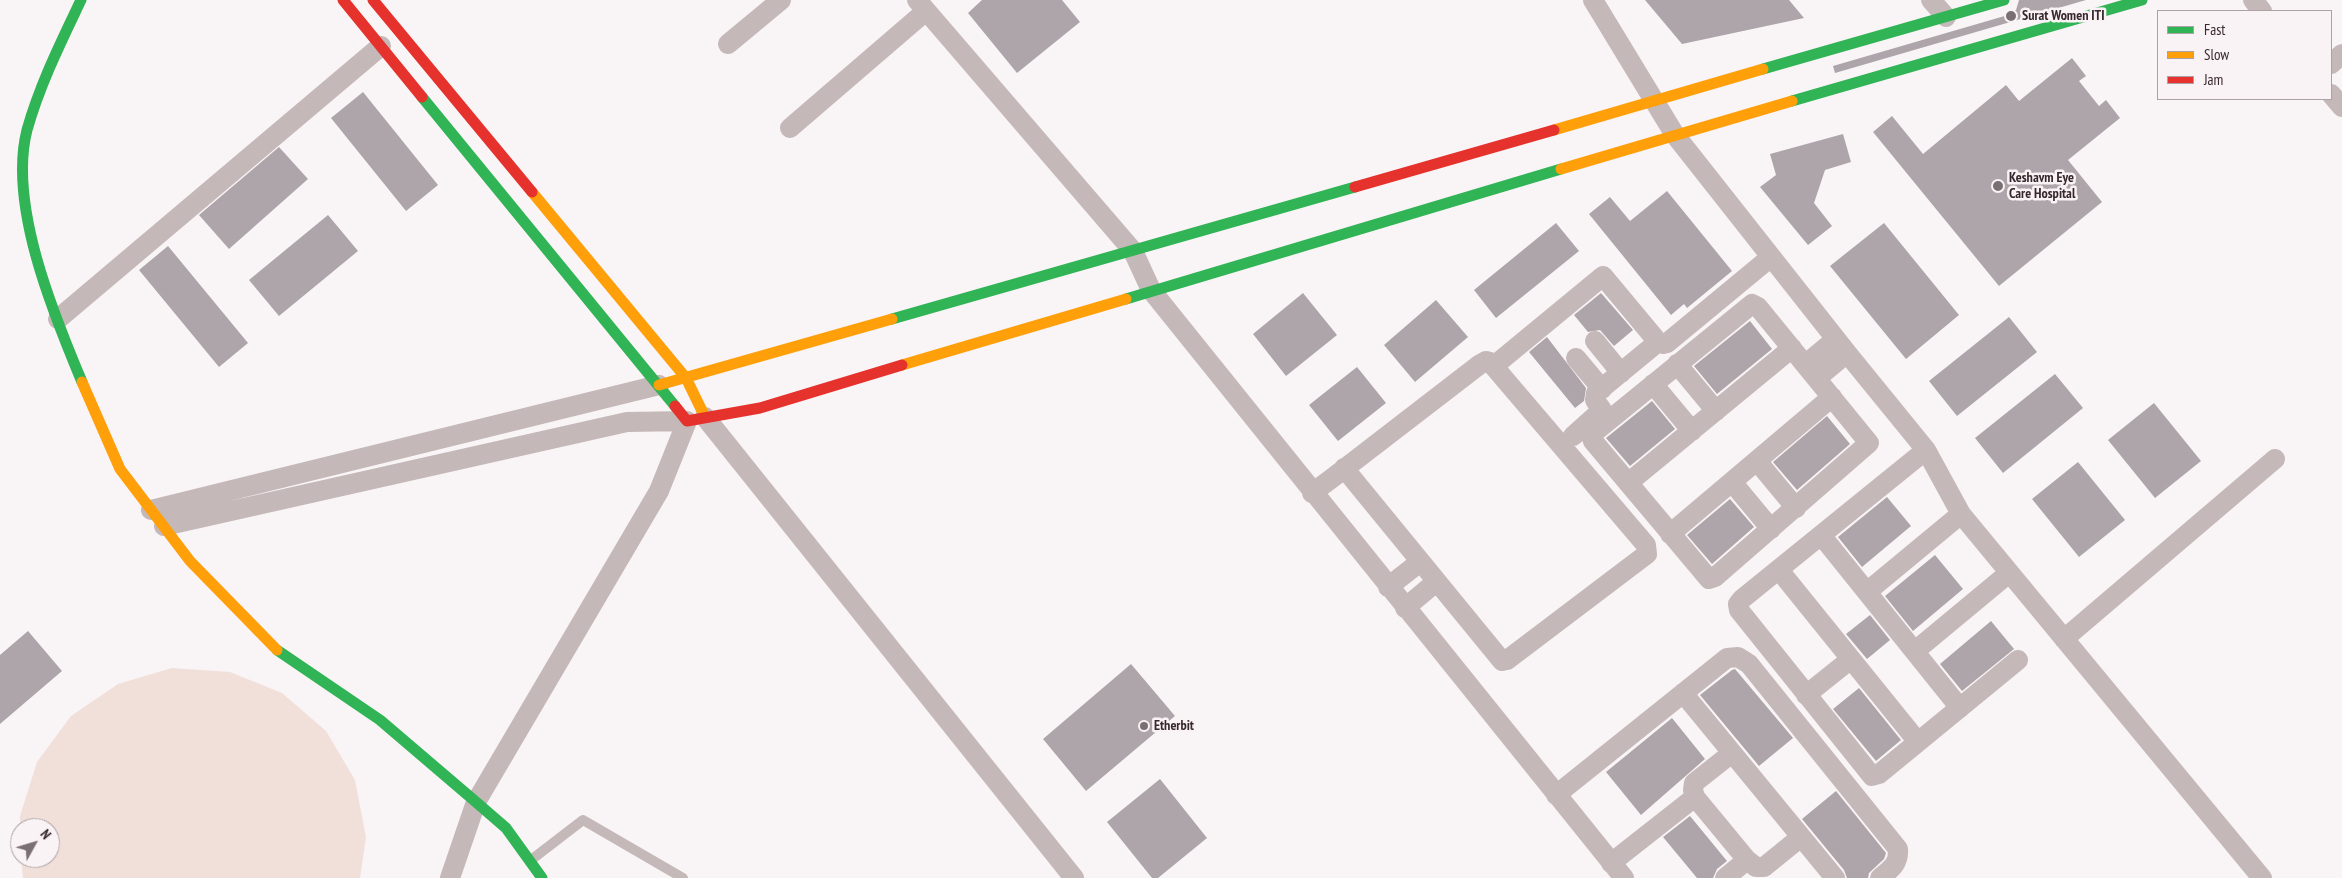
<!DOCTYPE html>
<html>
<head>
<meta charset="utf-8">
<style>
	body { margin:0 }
	#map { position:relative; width:2342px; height:878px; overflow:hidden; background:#f9f4f6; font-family:"PT Sans Narrow",sans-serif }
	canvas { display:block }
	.legend { position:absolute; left:2157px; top:10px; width:175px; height:90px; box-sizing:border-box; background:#faf3f5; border:1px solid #aca2a5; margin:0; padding:6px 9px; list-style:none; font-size:15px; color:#36282d }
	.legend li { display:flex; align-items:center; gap:10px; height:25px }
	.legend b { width:25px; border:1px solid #aca2a5 }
	.north { position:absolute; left:10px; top:818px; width:50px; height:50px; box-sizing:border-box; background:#faf3f5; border:1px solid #aca2a5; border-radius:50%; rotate:51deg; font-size:14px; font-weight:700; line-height:20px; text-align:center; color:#36282d }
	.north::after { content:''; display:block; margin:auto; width:18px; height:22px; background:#7a6f73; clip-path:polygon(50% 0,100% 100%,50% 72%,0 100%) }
</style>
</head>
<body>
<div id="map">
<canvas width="2342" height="878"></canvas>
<ul class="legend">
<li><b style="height:6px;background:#30b455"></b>Fast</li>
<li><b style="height:6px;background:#ff9f0a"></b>Slow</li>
<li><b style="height:6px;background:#e5322d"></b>Jam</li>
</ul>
<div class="north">N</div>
</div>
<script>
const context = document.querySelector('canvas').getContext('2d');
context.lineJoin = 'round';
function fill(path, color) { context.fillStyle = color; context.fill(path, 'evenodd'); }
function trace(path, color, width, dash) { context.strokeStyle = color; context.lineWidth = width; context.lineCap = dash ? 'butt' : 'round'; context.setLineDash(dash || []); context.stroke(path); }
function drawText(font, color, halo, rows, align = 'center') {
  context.font = font + ' "PT Sans Narrow",sans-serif'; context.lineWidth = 5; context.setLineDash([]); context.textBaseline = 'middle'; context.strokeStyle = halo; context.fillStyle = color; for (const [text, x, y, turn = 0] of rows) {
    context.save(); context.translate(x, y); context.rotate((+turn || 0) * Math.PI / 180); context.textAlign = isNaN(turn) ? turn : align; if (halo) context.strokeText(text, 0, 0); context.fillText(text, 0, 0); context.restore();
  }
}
const green = new Path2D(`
	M172 668 230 672 282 693 326 731 355 780 366 837 360 878H23L21 858H50V828H20V816L37 762 71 716 118 684Z`);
const building = new Path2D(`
	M982 0H1062L1080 22 1017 73 968 13Z
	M1645 0H1789L1804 18 1682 44Z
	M2019 0H2086L1835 73 1833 66 2008 15 2016 10Z
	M2072 58 2086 76 2079 81 2099 106 2106 100 2120 118 2068 160 2102 202 1999 286 1873 132 1892 116 1923 154 2006 85 2019 101Z
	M363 92 438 185 406 211 331 118Z
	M1843 134 1851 162 1825 170 1814 203 1832 226 1808 245 1760 187 1776 175 1770 154Z
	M279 147 308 179 229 249 199 215Z
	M1667 191 1732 271 1687 308 1684 304 1671 315 1589 214 1610 197 1630 221Z
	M328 215 358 251 279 316 249 280Z
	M1556 223 1579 251 1496 318 1474 290Z
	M1884 223 1959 315 1906 359 1830 266Z
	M168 246 248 343 219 367 139 270Z
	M1303 293 1337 335 1286 376 1253 334Z
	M1601 293 1633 330 1614 346 1600 330 1588 332 1574 315Z
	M1436 300 1468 337 1415 382 1384 345Z
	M2009 317 2037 352 1957 416 1929 381Z
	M1750 321 1772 349 1717 394 1694 366Z
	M1547 337 1586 388 1584 401 1575 408 1529 352Z
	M1357 367 1386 403 1338 441 1309 405Z
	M2055 374 2083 408 2003 473 1975 438Z
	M1652 401 1675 429 1630 466 1606 438Z
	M2154 403 2201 461 2155 498 2108 440Z
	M1827 416 1850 444 1797 490 1773 462Z
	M2078 462 2125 520 2079 557 2032 499Z
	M1887 497 1911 526 1862 567 1838 537Z
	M1730 499 1754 527 1712 564 1687 535Z
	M1935 555 1963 589 1913 631 1885 596Z
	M1870 615 1890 640 1867 659 1846 634Z
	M1991 621 2014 649 1962 691 1940 664Z
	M28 631 62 671 0 724V655Z
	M1131 664 1175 716 1086 791 1043 739Z
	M1735 669 1793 738 1759 766 1700 695 1732 670Z
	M1859 688 1901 740 1876 761 1833 709Z
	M1672 718 1705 759 1641 815 1606 772Z
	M1160 779 1207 838 1158 878H1152L1107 822Z
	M1836 791 1886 853 1884 859 1869 873 1868 878H1847L1844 870 1802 819Z
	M1690 816 1727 861 1717 869 1713 878H1697L1663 837Z`);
const lane = new Path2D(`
	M531 860 583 820 683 878`);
const street = new Path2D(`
	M917 0 1133 251 1151 290 1624 878
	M1593 0 1675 135 1847 353 1926 450 1961 514 2262 878
	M1931 0 1946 17
	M2253 0 2262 11
	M728 44 781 0
	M2331 64 2342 54
	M2331 94 2342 107
	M790 128 926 11
	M1752 304 1758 307 1869 443 1715 577 1709 579 1593 441 1591 435Z
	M58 319 381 46
	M1595 341 1621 373
	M1576 358 1602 389
	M1677 364 1716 411
	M1806 364 1836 339
	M1495 365 1603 276 1658 342 1663 344 1667 343 1771 257
	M1817 378 1847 353
	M1653 384 1692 431
	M705 417 1074 878
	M1573 436 1602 410 1595 400 1596 393 1658 342
	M1926 450 1742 599 1738 604 1739 610 1872 776 1879 774 2018 660
	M1757 461 1796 508
	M1732 482 1771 529
	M1628 483 1792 348
	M1312 493 1331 479 1479 365 1486 361 1490 362 1646 545 1647 554 1507 660 1502 661 1344 468
	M151 510 659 385
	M164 526 627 422 687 421 659 491 476 802 450 878
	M1670 534 1832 397
	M1821 535 1960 708
	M1779 570 1918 742
	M1388 587 1420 562
	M1868 591 1961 514
	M1405 608 1436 582
	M2064 639 2275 459
	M1915 651 2009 573
	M1683 693 1835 878
	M1806 695 1851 659
	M1732 753 1694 783 1693 790 1695 797 1747 860 1756 867H1764L1801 837
	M1556 795 1727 658 1738 657 1749 664 1898 849C1899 864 1891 869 1880 878
	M1611 863 1695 797
	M1725 878 1747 860`);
const fast = new Path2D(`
	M81 0C61 42 40 84 27 130 8 204 53 313 82 382
	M1763 69 2004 0
	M422 97 675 406
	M1792 101 2142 0
	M1126 299 1561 169
	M892 319 1355 187
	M277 650 380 720 476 802 506 828 542 878`);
const slow = new Path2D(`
	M1554 130 1763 69
	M1561 169 1792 101
	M532 192 686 378 705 417
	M902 365 1126 299
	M82 382 120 469 190 561 277 650
	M659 385 892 319`);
const jam = new Path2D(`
	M343 0 422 97
	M373 0 532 192
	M1355 187 1554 130
	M675 406 687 421 760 408 902 365`);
const markers = [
	[2011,16,6,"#7a6f73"],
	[1998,186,6,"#7a6f73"],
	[1144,726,5,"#7a6f73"]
];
const poiNames = [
	["Surat Women ITI",2022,16],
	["Keshavm Eye",2009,178],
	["Care Hospital",2009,194],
	["Etherbit",1154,726]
];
fill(green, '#f1e0da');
fill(building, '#ada5aa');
trace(lane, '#c5b8b8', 10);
trace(street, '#c5b8b8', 20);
trace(fast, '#30b455', 11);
trace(slow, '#ff9f0a', 11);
trace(jam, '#e5322d', 11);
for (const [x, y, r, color] of markers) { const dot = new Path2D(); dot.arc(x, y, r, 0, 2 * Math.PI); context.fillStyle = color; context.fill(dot); trace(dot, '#faf3f5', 2); }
drawText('bold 14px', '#36282d', '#faf3f5', poiNames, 'left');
</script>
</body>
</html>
